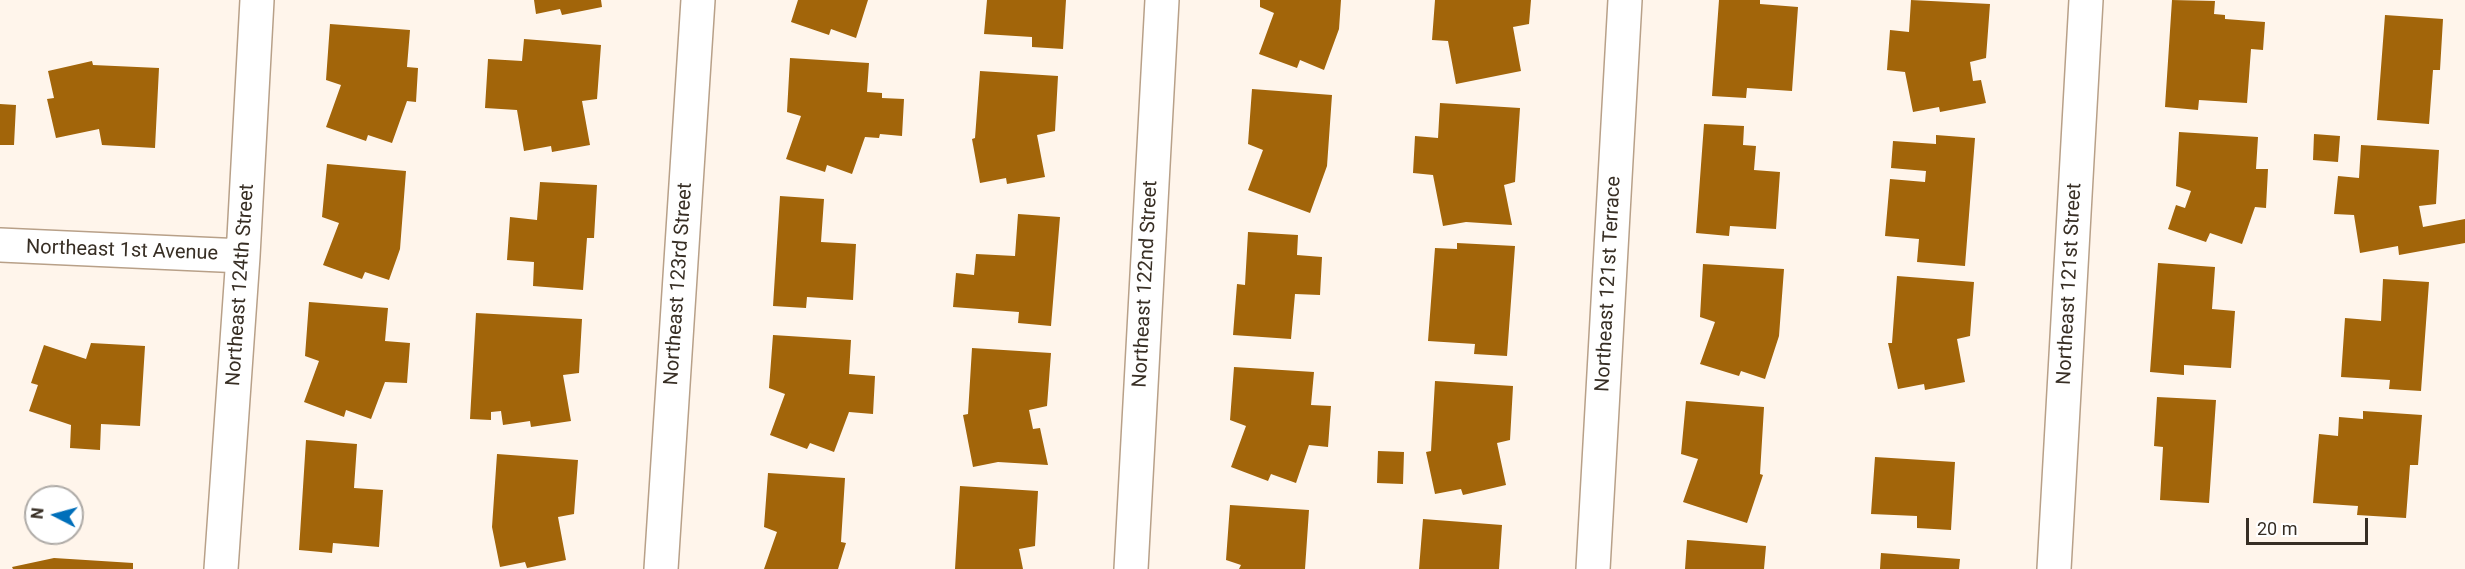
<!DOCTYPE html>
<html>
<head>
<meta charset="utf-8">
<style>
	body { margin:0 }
	#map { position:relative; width:2465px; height:569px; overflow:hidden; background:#fff5eb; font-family:Roboto,sans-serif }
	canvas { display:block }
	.north { position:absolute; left:24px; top:485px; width:60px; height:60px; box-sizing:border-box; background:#fff; border:2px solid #afaba7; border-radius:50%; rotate:276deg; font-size:16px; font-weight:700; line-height:24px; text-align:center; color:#372e24 }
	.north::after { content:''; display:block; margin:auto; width:21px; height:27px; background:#006fba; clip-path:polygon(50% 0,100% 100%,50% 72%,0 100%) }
	.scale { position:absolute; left:2246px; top:518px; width:122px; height:27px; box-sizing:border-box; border:3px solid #372e24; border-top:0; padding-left:8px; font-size:18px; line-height:21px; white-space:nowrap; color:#372e24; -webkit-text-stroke:4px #fff; paint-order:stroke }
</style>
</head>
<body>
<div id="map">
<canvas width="2465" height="569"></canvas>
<div class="north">N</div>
<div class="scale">20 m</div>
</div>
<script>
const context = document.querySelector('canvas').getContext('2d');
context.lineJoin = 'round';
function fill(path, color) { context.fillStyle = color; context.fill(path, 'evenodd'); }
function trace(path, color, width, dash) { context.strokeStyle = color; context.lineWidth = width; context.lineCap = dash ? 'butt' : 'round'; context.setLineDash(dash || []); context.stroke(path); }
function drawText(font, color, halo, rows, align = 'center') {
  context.font = font + ' Roboto,sans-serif'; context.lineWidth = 6; context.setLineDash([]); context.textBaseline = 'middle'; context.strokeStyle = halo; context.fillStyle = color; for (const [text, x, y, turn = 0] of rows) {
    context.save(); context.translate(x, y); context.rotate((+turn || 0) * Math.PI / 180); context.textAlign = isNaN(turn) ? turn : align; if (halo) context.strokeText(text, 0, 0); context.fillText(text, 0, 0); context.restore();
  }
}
const building = new Path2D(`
	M534 0H601L602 7 562 15 560 9 536 14Z
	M798 0H868L856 38 831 29 829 35 791 22Z
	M987 0H1066L1063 49 1032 47V37L984 34Z
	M1260 0H1341L1339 29 1324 70 1300 60 1297 68 1259 54 1274 13 1260 7Z
	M1435 0H1531L1529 24 1513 27 1521 71 1456 84 1448 41 1432 40Z
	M1719 0H1760V4L1798 7 1792 91 1747 88 1746 98 1712 96Z
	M1911 0 1990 4 1986 58 1970 62 1973 81 1981 80 1986 103 1940 112 1939 107 1913 112 1905 72 1887 70 1890 30 1909 32Z
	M2172 0 2215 1 2214 14 2225 15V19L2265 22 2263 50 2251 49 2247 103 2199 100 2198 110 2165 107Z
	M2385 15 2443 19 2440 70H2433L2429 124 2377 120Z
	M330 24 410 30 407 67 418 68 416 102 407 101 392 143 368 135 366 141 326 127 341 85 326 80Z
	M524 39 601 45 597 99 582 101 590 145 552 152 551 146 524 151 517 110 485 108 488 59 522 61Z
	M790 58 869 63 867 92 882 93V98L904 99 902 136 880 134 879 138 865 137 852 174 827 165 825 172 786 159 801 116 787 112Z
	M92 61 93 65 159 68 155 148 102 145 99 129 56 138 47 99 54 98 48 71Z
	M980 71 1058 76 1055 131 1037 135 1045 177 1007 184 1006 178 980 183 972 139 975 138Z
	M1252 89 1332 95 1327 166 1310 213 1248 190 1263 150 1248 144Z
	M1440 103 1520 108 1515 182 1504 185 1512 225 1466 222 1443 226 1433 175 1413 173 1415 136 1438 138Z
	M0 104 16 105 14 145H0Z
	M1704 124 1744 126 1743 145 1756 146 1754 170 1780 172 1776 229 1730 226 1729 236 1696 233Z
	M2179 132 2258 137 2256 169H2268L2266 208 2255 207 2242 244 2210 233 2206 242 2168 229 2176 205 2185 208 2191 191 2176 186Z
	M2314 134 2340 136 2338 162 2313 160Z
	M1936 135 1975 138 1965 266 1917 262 1919 239 1885 236 1890 179 1925 182 1926 171 1891 168 1893 141 1936 144Z
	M2361 145 2439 150 2436 204 2419 206 2423 227 2465 219V243L2399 255 2398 246 2360 253 2354 215 2334 214 2338 176 2359 178Z
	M327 164 406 171 400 249 389 280 365 272 362 279 323 265 339 223 322 217Z
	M540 182 597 185 594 238H587L583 290 533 286 534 262 507 260 510 217 537 220Z
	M780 196 824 199 821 242 856 244 853 300 807 297 806 308 773 306Z
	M1018 214 1060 217 1051 326 1018 323 1019 312 953 307 956 273 974 275 976 254 1015 256Z
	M1248 232 1298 235 1297 255 1322 257 1320 295 1295 294 1291 339 1233 335 1237 284 1245 285Z
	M1457 243 1515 246 1507 356 1474 354 1475 344 1428 341 1435 248 1457 249Z
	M2158 263 2215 267 2212 309 2235 311 2231 368 2184 365V375L2150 372Z
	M1703 264 1784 269 1779 336 1765 379 1741 371 1739 376 1700 364 1715 322 1700 317Z
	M1897 276 1974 282 1970 336 1957 339 1965 382 1925 390 1924 384 1898 389 1888 343H1892Z
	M2383 279 2429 282 2421 391 2389 389 2390 380 2341 377 2345 318 2381 321Z
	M309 302 388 308 385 341 410 343 407 383 385 382 371 419 346 410 344 417 304 402 319 361 305 356Z
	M476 313 582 319 579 373 563 375 571 421 531 427 530 421 503 425 501 411 491 412V420L470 419Z
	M773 335 851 340 849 374 875 376 873 414 849 412 834 452 810 443 807 449 770 435 785 394 769 388Z
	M91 343 145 346 140 426 101 424 100 450 70 448 71 425 29 411 38 385 31 383 44 345 86 359Z
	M972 348 1051 353 1047 406 1029 410 1033 429 1040 428 1048 465 998 462 973 467 963 415 968 414Z
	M1234 367 1314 372 1311 405 1331 406 1328 447 1309 445 1296 483 1271 474 1268 481 1231 467 1246 426 1230 420Z
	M1435 381 1513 386 1510 440 1497 443 1506 485 1463 495 1461 489 1435 494 1426 452 1431 451Z
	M2157 397 2216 400 2209 503 2160 500 2163 447 2154 446Z
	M1686 401 1764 407 1760 474 1763 475 1747 523 1683 502 1698 459 1681 454Z
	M2363 411 2422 415 2418 465H2410L2406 518 2357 515 2358 506 2313 503 2319 434 2338 436 2339 417 2363 419Z
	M306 440 357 444 354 488 383 490 379 547 333 543 332 553 299 550Z
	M1378 451 1404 452 1403 484 1377 483Z
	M497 454 578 460 574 514 558 517 566 560 527 568 525 562 500 567 492 527Z
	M1875 457 1955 462 1951 530 1917 528V516L1871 514Z
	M768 473 845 478 841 542 846 543 838 569H764L777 532 764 527Z
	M960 486 1038 491 1035 546 1019 549 1023 569H955Z
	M1230 505 1309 510 1305 569H1239L1241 565 1226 560Z
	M1423 519 1502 525 1499 569H1419Z
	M1687 540 1766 546 1764 569H1685Z
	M1881 553 1960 559 1959 569H1880Z
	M54 558 133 563V569H13L12 567Z`);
const minor = new Path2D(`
	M0 245 243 256
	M221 569 243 256 257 0
	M661 569 698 0
	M1131 569 1162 0
	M1593 569 1625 0
	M2054 569 2086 0`);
const streetNames = [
	["Northeast 1st Avenue",122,251,2],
	["Northeast 123rd Street",679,284,-86],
	["Northeast 122nd Street",1146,284,-87],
	["Northeast 121st Terrace",1609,284,-87],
	["Northeast 121st Street",2070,284,-87],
	["Northeast 124th Street",241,285,-86]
];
fill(building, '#a2650a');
trace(minor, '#b8a088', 36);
trace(minor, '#fff', 33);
drawText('20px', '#372e24', '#fff', streetNames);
</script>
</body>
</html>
